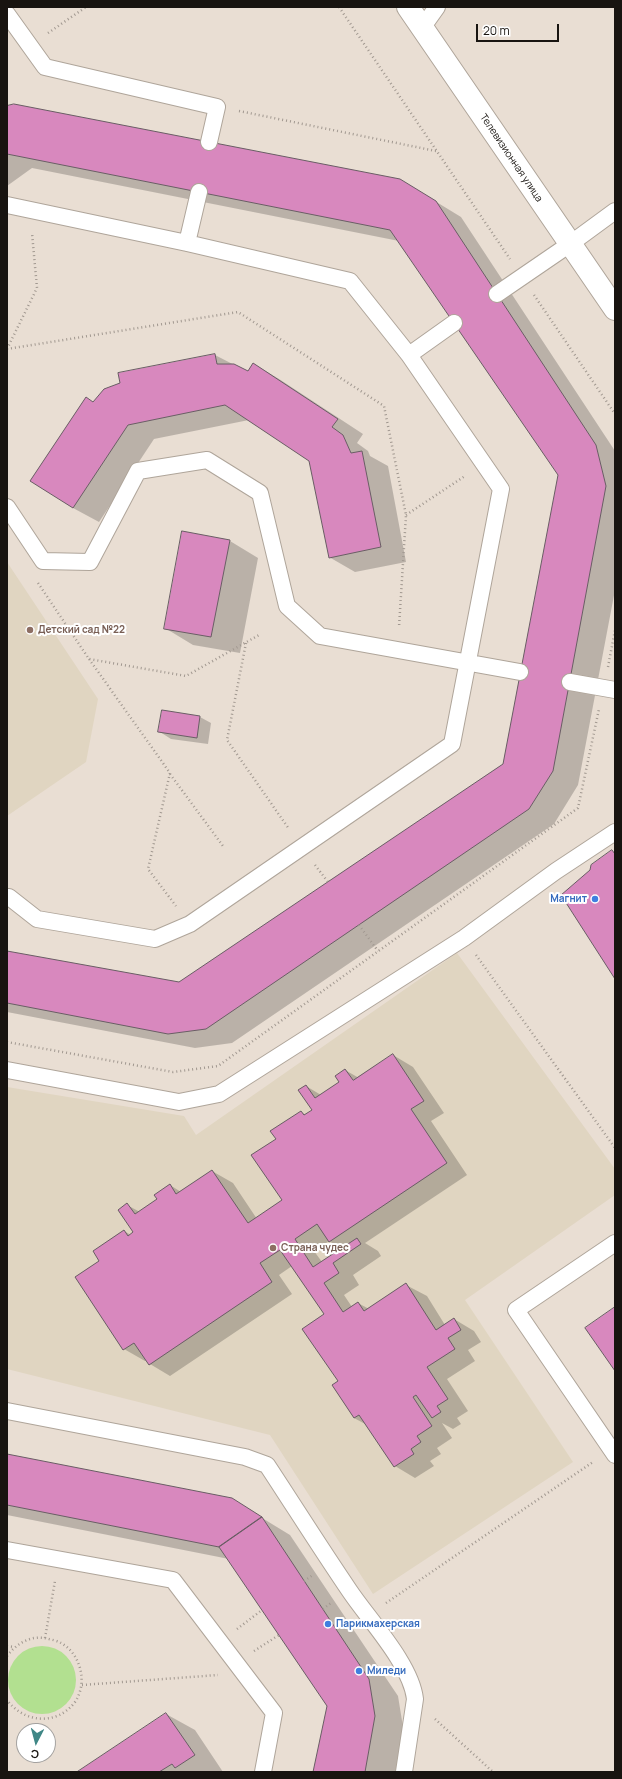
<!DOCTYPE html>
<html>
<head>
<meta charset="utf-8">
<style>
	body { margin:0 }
	#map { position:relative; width:622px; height:1779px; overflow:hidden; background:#e9ded3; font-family:Manrope,sans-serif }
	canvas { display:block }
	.frame { position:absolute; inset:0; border:8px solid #181410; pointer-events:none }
	.north { position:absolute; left:16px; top:1723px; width:40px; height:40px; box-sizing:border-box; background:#fff; border:1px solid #a3a19f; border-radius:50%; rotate:186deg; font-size:11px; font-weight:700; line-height:16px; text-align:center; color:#181410 }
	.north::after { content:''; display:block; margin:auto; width:14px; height:18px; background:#3f8786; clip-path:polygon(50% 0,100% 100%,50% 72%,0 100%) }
	.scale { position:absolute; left:476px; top:24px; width:83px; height:18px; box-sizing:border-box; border:2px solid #181410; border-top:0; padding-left:5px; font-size:12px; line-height:14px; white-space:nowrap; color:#181410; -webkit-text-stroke:3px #fff; paint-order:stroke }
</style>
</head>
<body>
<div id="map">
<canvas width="622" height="1779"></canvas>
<div class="frame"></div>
<div class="north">С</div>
<div class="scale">20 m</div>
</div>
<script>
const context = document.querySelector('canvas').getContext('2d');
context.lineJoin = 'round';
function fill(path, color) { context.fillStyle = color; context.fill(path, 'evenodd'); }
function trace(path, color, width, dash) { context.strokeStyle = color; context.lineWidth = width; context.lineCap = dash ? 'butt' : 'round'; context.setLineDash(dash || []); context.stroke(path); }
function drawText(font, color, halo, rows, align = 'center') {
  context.font = font + ' Manrope,sans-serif'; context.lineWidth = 4; context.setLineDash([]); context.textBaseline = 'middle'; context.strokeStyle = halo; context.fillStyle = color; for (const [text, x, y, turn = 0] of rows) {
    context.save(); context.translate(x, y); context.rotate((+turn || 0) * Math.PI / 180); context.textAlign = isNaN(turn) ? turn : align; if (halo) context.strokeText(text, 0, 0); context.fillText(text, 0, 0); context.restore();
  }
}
const education = new Path2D(`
	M7 562 98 699 86 762 7 816Z
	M457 953 615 1169V1195L465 1300 573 1462 373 1594 270 1435 7 1369V1087L184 1116 196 1135Z`);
const green = new Path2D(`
	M8 1680a34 34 0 1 1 68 0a34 34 0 1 1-68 0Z`);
const shadow = new Path2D(`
	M7 107 425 195 461 217 615 451V590L578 785 554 824 232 1043 195 1048 7 1012V952L179 983 503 765 559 475 399 241 32 168 7 186Z
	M215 355 248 372 254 364 279 379 363 434 357 443 368 451 370 456 388 466 406 562 355 572 329 557 310 460 249 420 154 439 99 522 73 508 94 403Z
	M230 541 258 558 240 653 193 645 165 628Z
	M200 717 211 723 208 744 171 739 160 732Z
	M393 1055 413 1067 444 1113 431 1121 467 1175 365 1243 378 1251 381 1256 353 1275 359 1285 344 1295 352 1307 358 1303 369 1309 406 1285 427 1296 445 1325 454 1319 474 1331 481 1342 468 1350 475 1361 447 1379 468 1411 457 1418 461 1424 453 1429 442 1423 452 1438 437 1448 441 1454 430 1461 434 1466 415 1478 395 1466 367 1425 354 1418 339 1382 325 1315 292 1266 279 1275 292 1294 170 1376 150 1364 147 1360 145 1361 124 1349 101 1261 124 1231 131 1235 135 1232 127 1205 140 1212 158 1199 170 1185 181 1192 212 1171 233 1183 257 1219 284 1200 277 1139 301 1112 306 1115 313 1111 306 1086 321 1095 340 1082 345 1070 359 1078ZM329 1241 343 1249 322 1262 314 1251Z
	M7 1455 231 1499 290 1535 398 1696 404 1733 396 1772H314L328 1706 229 1559 7 1515Z
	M166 1714 195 1730 223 1772H79Z`);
const building = new Path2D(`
	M14 104 400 179 436 201 596 445 606 486 553 771 529 809 206 1029 168 1034 7 1003V951L179 982 503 764 558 475 390 230 7 154V106Z
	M215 354 217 364H234L248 371 253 363 338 419 332 427 343 435 351 453 362 451 381 547 329 558 309 461 225 405 128 425 73 508 30 481 86 397 93 402 104 389 120 383 118 373Z
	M182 531 230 540 211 637 164 629Z
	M162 710 200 716 197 738 158 732Z
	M612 850 615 854V979L561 895 590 870 591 865Z
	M393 1054 424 1101 411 1109 447 1163 329 1242 317 1224 295 1239 313 1267 357 1238 361 1244 333 1263 339 1273 324 1283 343 1312 358 1302 364 1311 406 1283 436 1330 454 1318 461 1330 448 1338 455 1349 427 1367 448 1399 437 1406 441 1412 432 1418 416 1395 413 1397 432 1426 417 1436 421 1442 411 1449 414 1454 394 1467 359 1415 354 1418 332 1385 338 1381 302 1329 324 1314 280 1250 260 1263 272 1282 149 1365 134 1343 123 1350 75 1277 99 1261 93 1251 124 1230 128 1236 133 1232 118 1210 127 1203 135 1214 157 1199 154 1195 170 1184 176 1194 212 1170 248 1223 282 1200 251 1155 276 1139 270 1131 301 1111 304 1115 312 1110 298 1090 306 1085 315 1098 339 1082 335 1076 345 1069 353 1080Z
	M615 1307V1371L585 1328Z
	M7 1454 232 1498 262 1517 219 1547 7 1505Z
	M262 1517 369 1679 375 1716 365 1772H313L327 1706 219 1547Z
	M166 1713 195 1755 175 1768 172 1764 159 1772H77Z`);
const path = new Path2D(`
	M339 7 510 259
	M48 33 86 7
	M239 111 436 151
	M534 295 615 414
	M7 349 238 312 384 406 406 515 399 627
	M7 349 37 288 32 233
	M406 515 465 476
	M38 583 89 659 186 676 259 635
	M246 643 227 740 289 829
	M89 659 170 773 148 869 176 906
	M608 667 615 630
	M170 774 223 846
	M315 865 328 882
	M359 925 378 951
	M476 955 615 1148
	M7 1042 173 1072 218 1066 578 808 599 709
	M304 1581 313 1575
	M386 1603 593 1462
	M323 1609 331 1603
	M237 1629 262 1610
	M45 1638 55 1581
	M7 1646 14 1647
	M254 1651 279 1635
	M7 1656C17 1643 32 1634 49 1639 53 1640 58 1641 61 1643 81 1654 88 1683 75 1702 57 1726 24 1723 7 1700
	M82 1685 218 1675
	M435 1719 493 1772`);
const service = new Path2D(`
	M7 14 45 67 217 107 209 142
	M422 28 437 7
	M7 205 187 243 350 281 409 355 501 489 452 744 190 924 155 939 37 919 9 897
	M187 243 199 192
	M497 294 570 244 615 211
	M409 355 454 323
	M7 507 43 561 90 562 138 471 207 460 260 493 287 606 320 636 520 672
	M570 682 615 690
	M7 1070 179 1102 219 1094 464 938 556 871 615 832
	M615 1243 516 1310 615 1455
	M7 1411 245 1457 267 1465C294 1506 321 1549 349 1590 369 1620 411 1664 415 1699L404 1772
	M7 1550 173 1580 274 1713 263 1772`);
const tertiary = new Path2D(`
	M408 7 615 309`);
const markers = [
	[30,630,4,"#8d6e63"],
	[595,899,4,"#3f7fe0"],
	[273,1248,4,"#8d6e63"],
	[328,1624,4,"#3f7fe0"],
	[359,1671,4,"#3f7fe0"]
];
const streetNames = [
	["Телевизионная улица",511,158,56]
];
const educationNames = [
	["Детский сад №22",38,630],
	["Страна чудес",281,1248]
];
const shopNames = [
	["Магнит",587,899,"right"],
	["Парикмахерская",336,1624],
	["Миледи",367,1671]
];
fill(education, '#e0d5c1');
fill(green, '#b2e090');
fill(shadow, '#0003');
fill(building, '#d888be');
trace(building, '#695d64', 1);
trace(service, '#afa59a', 18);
trace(tertiary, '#afa59a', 24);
trace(path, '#a19890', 2.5, [1, 3]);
trace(service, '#fff', 16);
trace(tertiary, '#fff', 22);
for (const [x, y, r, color] of markers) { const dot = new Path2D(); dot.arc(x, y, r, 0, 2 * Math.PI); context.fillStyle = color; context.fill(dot); trace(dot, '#fff', 1.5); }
drawText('10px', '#181410', '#fff', streetNames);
drawText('bold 10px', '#785e54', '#fff', educationNames, 'left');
drawText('bold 10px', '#366cbe', '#fff', shopNames, 'left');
</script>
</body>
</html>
